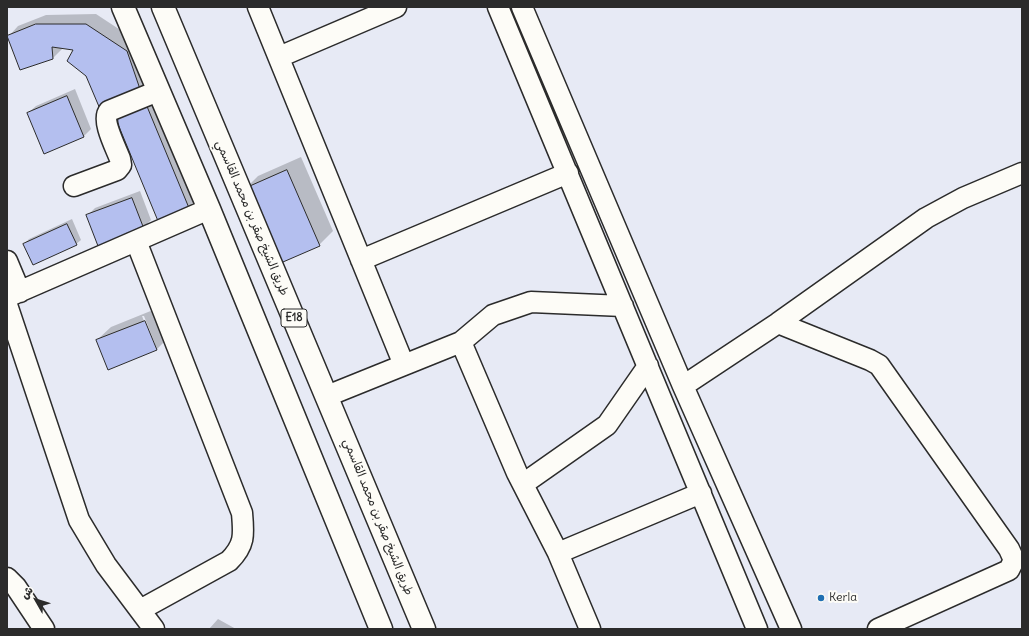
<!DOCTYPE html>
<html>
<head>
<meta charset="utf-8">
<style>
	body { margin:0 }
	#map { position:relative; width:1029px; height:636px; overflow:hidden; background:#e7eaf5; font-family:Delius,"Playpen Sans Arabic",sans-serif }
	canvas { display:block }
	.frame { position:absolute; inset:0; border:8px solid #2b2b2b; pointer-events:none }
	.north { position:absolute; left:16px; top:580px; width:40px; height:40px; -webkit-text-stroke:3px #fdfcf7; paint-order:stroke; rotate:309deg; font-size:11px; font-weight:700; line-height:16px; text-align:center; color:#2b2b2b }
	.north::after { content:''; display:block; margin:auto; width:14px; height:18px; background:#2b2b2b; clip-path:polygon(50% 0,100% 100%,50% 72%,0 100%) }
</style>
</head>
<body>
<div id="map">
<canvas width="1029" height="636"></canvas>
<div class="frame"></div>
<div class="north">ش</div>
</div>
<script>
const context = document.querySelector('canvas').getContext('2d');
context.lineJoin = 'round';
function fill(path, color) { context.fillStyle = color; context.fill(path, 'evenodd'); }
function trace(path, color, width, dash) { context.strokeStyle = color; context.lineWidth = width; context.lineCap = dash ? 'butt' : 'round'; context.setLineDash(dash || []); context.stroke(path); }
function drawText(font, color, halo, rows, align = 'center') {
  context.font = font + ' Delius,"Playpen Sans Arabic",sans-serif'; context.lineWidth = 4; context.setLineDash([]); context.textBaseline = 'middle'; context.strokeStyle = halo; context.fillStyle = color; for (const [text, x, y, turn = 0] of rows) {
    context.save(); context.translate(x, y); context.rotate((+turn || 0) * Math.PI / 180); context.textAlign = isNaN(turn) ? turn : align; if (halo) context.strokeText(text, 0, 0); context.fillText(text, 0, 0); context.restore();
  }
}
const shadow = new Path2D(`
	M96 14 137 41 150 81 141 91 75 50 63 48 53 58 9 36 18 26 46 15Z
	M75 89 91 129 84 136 44 153 28 113 36 106Z
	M154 97 196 199 189 207 124 110Z
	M301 157 333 231 319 245 245 189 258 176Z
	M140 191 151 220 143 228 87 216 95 208Z
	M72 219 81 240 76 244H24L29 239Z
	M158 308 170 336 156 350 97 340 111 327ZM142 316H144L155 344H153Z
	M218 619 236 629H209Z`);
const building = new Path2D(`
	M36 24H86L127 51 141 92 100 109 86 76 67 61 73 50 52 47 53 59 20 70 7 36Z
	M67 96 84 137 44 154 27 113Z
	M146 104 189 208 158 221 115 117Z
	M287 170 320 246 276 265 244 189Z
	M132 198 144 229 98 246 86 215Z
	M67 224 77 245 33 265 23 244Z
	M145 321 157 350 108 370 96 340Z`);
const minor = new Path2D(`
	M258 7 404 365
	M498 7 757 629
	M522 7 683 386 791 629
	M279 57 396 7
	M74 186 117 170 121 165 120 159C116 148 101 120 109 111L158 91
	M136 241 242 513C244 535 245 545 229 561L140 610
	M361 260 568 173
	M7 261 20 292
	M7 297 209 209
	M7 305 79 520 106 565 154 629
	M778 323 870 360 879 365 1009 549 1014 560 1009 570 878 629
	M461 342 517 473 558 553 590 629
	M683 386 778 323 926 218 963 198 1022 173
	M327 396 461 342 493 315 531 302 623 306
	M523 484 607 425 648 366
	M558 553 701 493
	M7 578 16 587 44 629`);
const highway = new Path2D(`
	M123 7 209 209 381 629
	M163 7 424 629`);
const markers = [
	[821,598,4,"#1f6fb2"]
];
const shields = [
	[294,318,26]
];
const shieldNames = [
	["E18",294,318]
];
const streetNames = [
	["طريق الشيخ صقر بن محمد القاسمي",252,218,67],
	["طريق الشيخ صقر بن محمد القاسمي",378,517,68]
];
const poiNames = [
	["Kerla",829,598]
];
fill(shadow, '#0003');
fill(building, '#b4bfef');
trace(building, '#2b2b2b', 1);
trace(minor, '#2b2b2b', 23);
trace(highway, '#2b2b2b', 25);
trace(minor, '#fdfcf7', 20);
trace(highway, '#fdfcf7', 22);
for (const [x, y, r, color] of markers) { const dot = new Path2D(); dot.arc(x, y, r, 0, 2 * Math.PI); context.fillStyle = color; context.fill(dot); trace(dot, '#fdfcf7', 1.5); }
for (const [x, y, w] of shields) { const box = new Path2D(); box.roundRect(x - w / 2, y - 9, w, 18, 3); context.fillStyle = '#fdfcf7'; context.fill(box); trace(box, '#2b2b2b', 1); }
drawText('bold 11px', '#2b2b2b', null, shieldNames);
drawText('12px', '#2b2b2b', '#fdfcf7', streetNames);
drawText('12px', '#2b2b2b', '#fdfcf7', poiNames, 'left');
</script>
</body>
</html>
